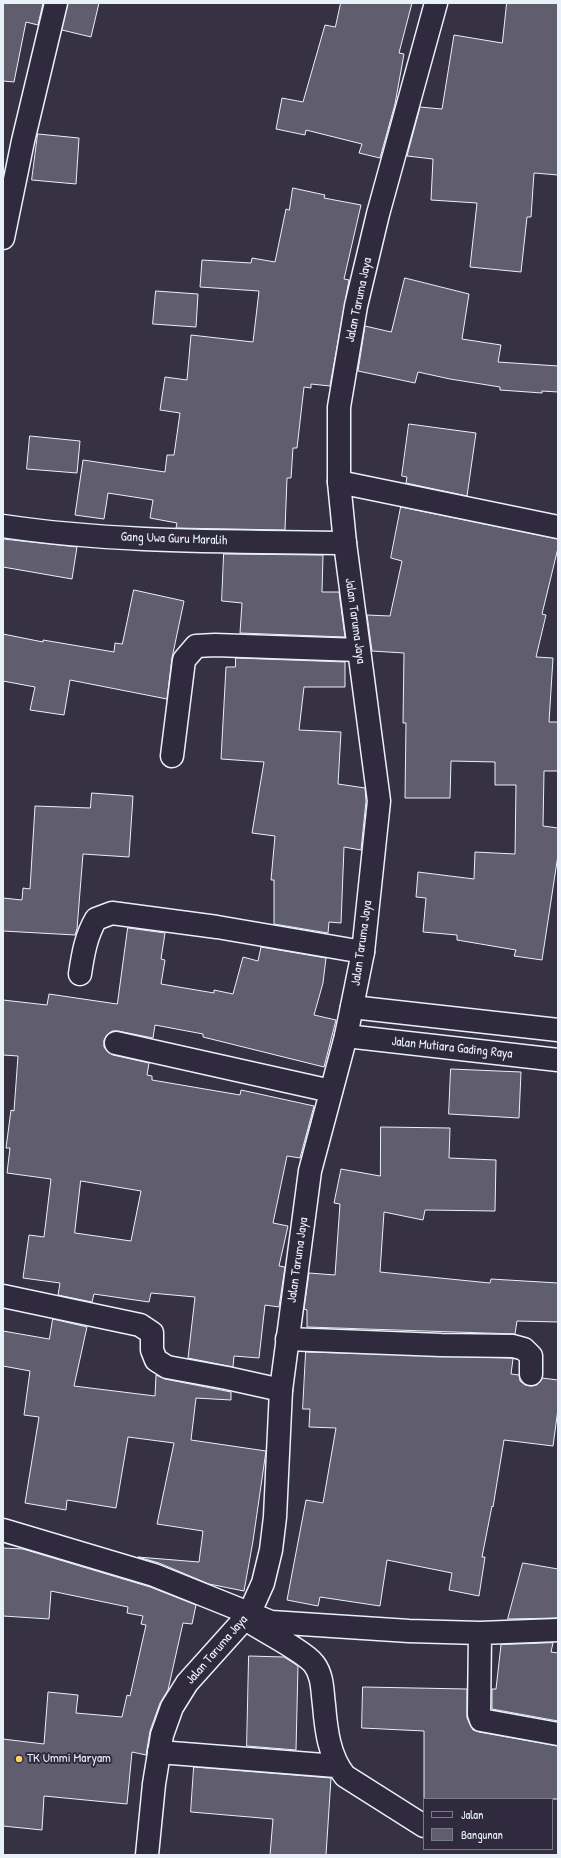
<!DOCTYPE html>
<html>
<head>
<meta charset="utf-8">
<style>
	body { margin:0 }
	#map { position:relative; width:561px; height:1858px; overflow:hidden; background:#363244; font-family:"Patrick Hand",sans-serif }
	canvas { display:block }
	.frame { position:absolute; inset:0; border:4px solid #e8f1f8; pointer-events:none }
	.legend { position:absolute; left:423px; top:1798px; width:130px; height:52px; box-sizing:border-box; background:#2f2a3d; border:1px solid #797a88; margin:0; padding:5px 7px; list-style:none; font-size:12px; color:#e8f1f8 }
	.legend li { display:flex; align-items:center; gap:8px; height:20px }
	.legend b { width:20px; border:1px solid #797a88 }
</style>
</head>
<body>
<div id="map">
<canvas width="561" height="1858"></canvas>
<div class="frame"></div>
<ul class="legend">
<li><b style="height:5px;background:#2f2a3d"></b>Jalan</li>
<li><b style="height:11px;background:#605e6e"></b>Bangunan</li>
</ul>
</div>
<script>
const context = document.querySelector('canvas').getContext('2d');
context.lineJoin = 'round';
function fill(path, color) { context.fillStyle = color; context.fill(path, 'evenodd'); }
function trace(path, color, width, dash) { context.strokeStyle = color; context.lineWidth = width; context.lineCap = dash ? 'butt' : 'round'; context.setLineDash(dash || []); context.stroke(path); }
function drawText(font, color, halo, rows, align = 'center') {
  context.font = font + ' "Patrick Hand",sans-serif'; context.lineWidth = 4; context.setLineDash([]); context.textBaseline = 'middle'; context.strokeStyle = halo; context.fillStyle = color; for (const [text, x, y, turn = 0] of rows) {
    context.save(); context.translate(x, y); context.rotate((+turn || 0) * Math.PI / 180); context.textAlign = isNaN(turn) ? turn : align; if (halo) context.strokeText(text, 0, 0); context.fillText(text, 0, 0); context.restore();
  }
}
const building = new Path2D(`
	M3 3H43L38 25 26 22 14 82 3 81Z
	M68 3H99L91 37 62 30Z
	M341 3H412L399 53 404 54 395 104 380 158 359 153 362 144 306 130 305 135 276 129 282 98 303 102 325 25 335 27Z
	M507 3H558V175L534 173 531 217H527L521 272 470 267 477 203 431 200 433 159 407 156 420 107 442 109 454 35 502 43Z
	M38 134 79 138 76 184 32 180Z
	M293 188 325 195 324 198 361 205 344 279 349 280 330 386 311 384V388L304 387 297 448H293L291 478H287L285 530 176 528 177 523 150 518 153 500 108 493 104 519 75 515 83 460 165 472 167 455H174L180 413 160 410 165 377 187 380 191 335 253 342 259 291 200 287 202 260 251 263 252 258 275 262 286 209 289 210Z
	M405 278 469 294 462 339 501 345 498 362 558 366V392L542 391V393L500 390V387L450 379 418 372 415 383 358 371 365 326 391 332Z
	M156 291 198 294 196 327 153 324Z
	M409 424 476 433 467 496 406 483 407 477 402 476Z
	M30 436 80 441 77 473 27 469Z
	M401 507 558 539V548L542 614 546 615 536 657 553 658 549 722H558V771H544L543 826 558 828V855L542 960 514 956 516 950 457 940V935L423 932 426 898 416 897 418 872 474 879 475 852 515 854 516 785H495V762L451 761 450 798H405L406 723H403L404 653 372 651 367 615 390 616 402 561 391 558Z
	M3 539 77 547 72 579 3 567Z
	M224 554 323 555 322 592H339L345 637 240 633 242 603 222 601Z
	M134 590 184 601 172 658 167 699 70 680 64 715 30 710 35 687 3 681V634L43 642V640L114 652 115 643 122 644Z
	M236 658 345 662V687H304L299 730 341 732 338 784 365 788 366 801 361 850 344 847 341 923 329 922 328 933 274 924V880H271L275 836 252 833 264 762 221 759 226 667H235Z
	M92 793 133 796 129 857 83 854 77 929 75 935 3 931V898L22 900 23 888 30 889 35 806 90 808Z
	M128 928 165 933 161 959 165 960 161 984 214 993V990L233 994 243 957 258 961 261 947 326 958 323 983 314 1015 336 1020 324 1067 203 1037V1034L155 1025 153 1038 118 1031H112L107 1035 104 1040V1047L108 1052 113 1055 149 1063 147 1075 152 1076V1080L240 1095 241 1090 314 1106 300 1158 287 1156 273 1223 288 1226 279 1266 285 1267 279 1307 265 1305 259 1358 234 1356 233 1367 188 1358 195 1297 151 1293 149 1302 94 1294 92 1302 58 1295 60 1283 23 1278 29 1235 44 1237 51 1179 7 1173 10 1148H6L11 1110 14 1111 18 1056 3 1055V1000L47 1005 49 994 117 1004ZM81 1181 141 1191 131 1241 75 1233Z
	M451 1069 521 1072 519 1118 449 1114Z
	M381 1127 450 1128 449 1158 496 1160 495 1211 425 1210 423 1220 384 1212 380 1272 490 1283 491 1279 558 1283V1322L517 1321 515 1334 307 1327V1310L304 1309 309 1273 335 1275 340 1204 334 1203 341 1169 380 1176Z
	M53 1319 87 1327 74 1386 155 1396 156 1375 165 1379 231 1392V1400L196 1398 191 1440 266 1451 253 1541 244 1591 209 1584 159 1563 138 1557 199 1562 203 1531 157 1524 174 1443 128 1437 116 1508 67 1500 66 1510 25 1503 39 1417 24 1415 30 1371 3 1366V1331L49 1339Z
	M306 1352 511 1358 513 1359 511 1374 519 1375 520 1381 525 1385 531 1386 537 1385 542 1378 558 1380V1409L553 1446 504 1440 493 1507 492 1506 482 1557H485L479 1596 449 1590 452 1573 387 1560 380 1606 320 1597 318 1606 287 1600 306 1500 323 1503 336 1428 309 1427 310 1409H303Z
	M3 1548 23 1549 150 1587 196 1605 192 1624 183 1623 168 1690 160 1703 150 1731 146 1755 132 1752 127 1804 44 1796 42 1830 3 1826V1739L44 1744 48 1692 78 1695 76 1713 122 1717 127 1695 130 1696 146 1625 141 1624 143 1616 127 1613 128 1607 51 1591 49 1619 3 1616Z
	M523 1563 558 1569V1618L508 1619Z
	M553 1643 551 1652 558 1653V1721L492 1709V1689H496L501 1645Z
	M249 1656 284 1657 298 1666 296 1750 247 1746Z
	M363 1687 467 1689V1718L473 1730 479 1732 558 1746V1799H424V1731L362 1728Z
	M194 1767 331 1778 326 1855H270L273 1819 191 1812Z`);
const street = new Path2D(`
	M3 238 23 141 56 3
	M339 482 558 527
	M3 526C116 543 231 541 345 543
	M172 756 184 660 196 646 215 645 359 650
	M80 974C83 954 86 936 96 919L112 913 217 927 363 952
	M352 1007 558 1030
	M346 1036 558 1060
	M116 1043 331 1091
	M3 1296 140 1325 152 1333V1350L156 1360 167 1367 227 1378 281 1390
	M287 1339 441 1345 513 1346 524 1349 531 1356V1374
	M3 1530 154 1575 271 1622 409 1631 480 1633 558 1630
	M250 1622C264 1631 305 1652 314 1664 323 1676 322 1690 324 1705 326 1729 329 1757 345 1776L424 1826
	M480 1633 479 1714 481 1720 558 1734
	M159 1752 336 1766`);
const primary = new Path2D(`
	M147 1855 154 1784 162 1735 172 1707 187 1683 249 1614 263 1583 271 1550 275 1517 281 1390 310 1171 346 1036 363 952 379 801 345 543 339 482V407L356 306 378 214 436 3`);
const markers = [
	[19,1759,4,"#ffd166"]
];
const streetNames = [
	["Jalan Taruma Jaya",359,300,-78],
	["Gang Uwa Guru Maralih",174,539,2],
	["Jalan Taruma Jaya",355,621,82],
	["Jalan Taruma Jaya",362,943,-82],
	["Jalan Mutiara Gading Raya",452,1048,6],
	["Jalan Taruma Jaya",298,1260,-82],
	["Jalan Taruma Jaya",217,1650,-49]
];
const poiNames = [
	["TK Ummi Maryam",27,1759]
];
fill(building, '#605e6e');
trace(building, '#e8f1f8', 1);
trace(street, '#e8f1f8', 25);
trace(primary, '#e8f1f8', 25);
trace(street, '#2f2a3d', 22);
trace(primary, '#2f2a3d', 22);
for (const [x, y, r, color] of markers) { const dot = new Path2D(); dot.arc(x, y, r, 0, 2 * Math.PI); context.fillStyle = color; context.fill(dot); trace(dot, '#2f2a3d', 1.5); }
drawText('13px', '#e8f1f8', '#2f2a3d', streetNames);
drawText('13px', '#e8f1f8', '#2f2a3d', poiNames, 'left');
</script>
</body>
</html>
